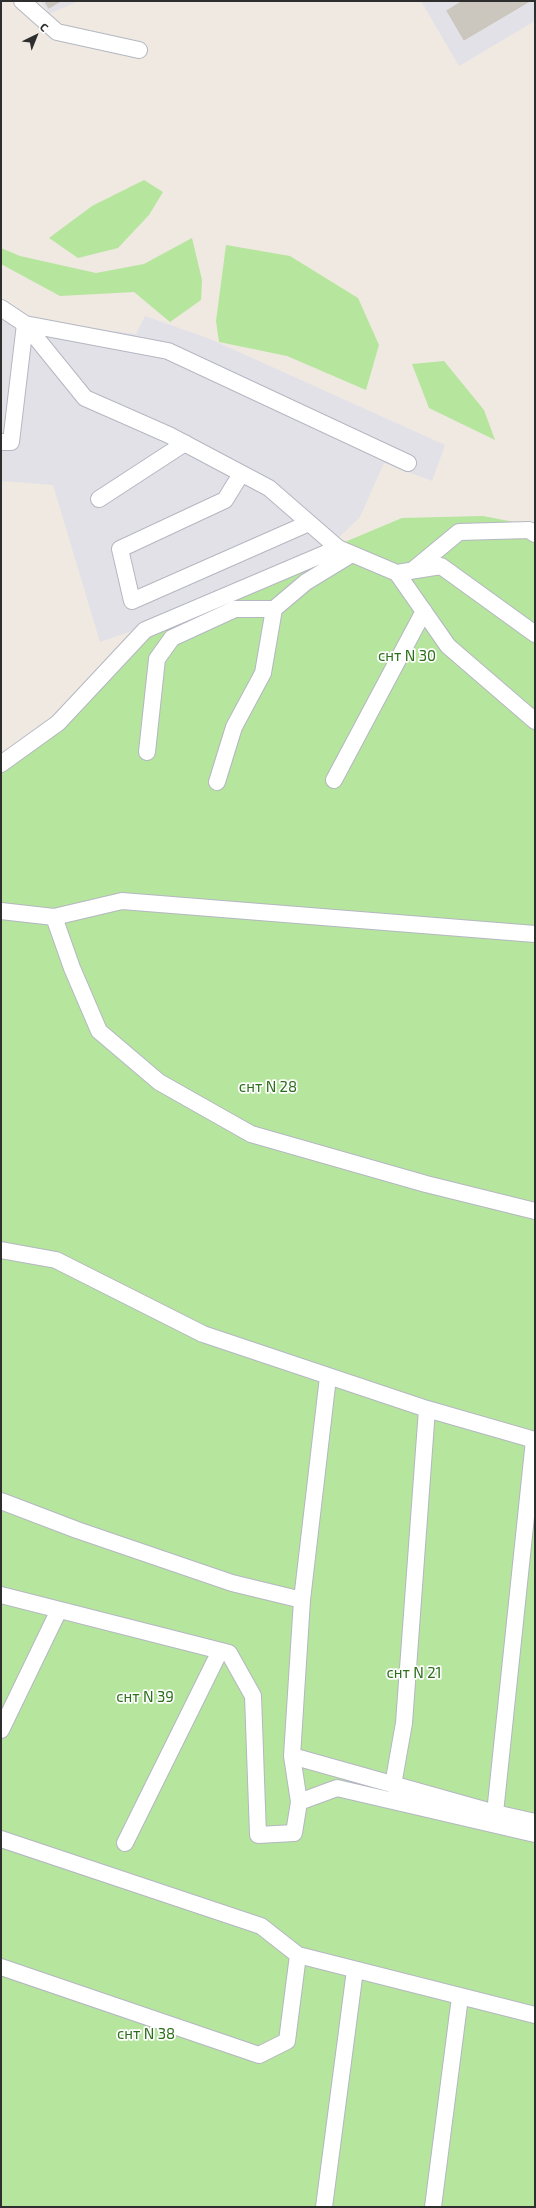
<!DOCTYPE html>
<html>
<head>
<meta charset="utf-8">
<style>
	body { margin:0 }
	#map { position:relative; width:536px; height:2208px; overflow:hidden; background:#efe9e1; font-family:"Exo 2",sans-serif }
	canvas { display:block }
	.frame { position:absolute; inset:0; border:2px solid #2e2e2e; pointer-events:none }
	.north { position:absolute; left:16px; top:16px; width:40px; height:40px; -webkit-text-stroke:3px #fff; paint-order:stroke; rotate:43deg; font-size:11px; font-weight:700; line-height:16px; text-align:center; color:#2e2e2e }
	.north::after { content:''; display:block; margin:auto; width:14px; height:18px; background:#2e2e2e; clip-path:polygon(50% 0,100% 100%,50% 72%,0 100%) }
</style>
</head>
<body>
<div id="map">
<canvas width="536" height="2208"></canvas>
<div class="frame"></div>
<div class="north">С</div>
</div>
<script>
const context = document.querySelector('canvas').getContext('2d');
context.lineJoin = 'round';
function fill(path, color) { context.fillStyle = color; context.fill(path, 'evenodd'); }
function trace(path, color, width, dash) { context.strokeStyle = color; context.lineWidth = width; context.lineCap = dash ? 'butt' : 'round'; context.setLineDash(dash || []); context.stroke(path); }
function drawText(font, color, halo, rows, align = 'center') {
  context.font = font + ' "Exo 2",sans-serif'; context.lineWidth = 3.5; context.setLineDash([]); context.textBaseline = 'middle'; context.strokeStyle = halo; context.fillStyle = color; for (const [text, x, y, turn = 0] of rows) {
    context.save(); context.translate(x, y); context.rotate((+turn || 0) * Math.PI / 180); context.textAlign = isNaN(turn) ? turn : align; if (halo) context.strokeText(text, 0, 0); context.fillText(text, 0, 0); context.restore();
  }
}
const industrial = new Path2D(`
	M40 1H79L49 14Z
	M421 1H535V21L459 66Z
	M1 308 40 321 136 334 145 316 210 339 445 445 432 481 384 463 360 517 325 551 140 628 100 642 53 485 1 481Z`);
const green = new Path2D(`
	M144 180 163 192 149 215 118 248 78 258 49 238 92 206Z
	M192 238 202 280 201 300 170 322 134 292 60 296 1 264V248L20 256 96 273 144 264Z
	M226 245 290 256 358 298 379 345 366 390 287 356 219 342 216 321Z
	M444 361 484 410 495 440 429 408 412 364Z
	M483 516 535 526V2207H1V753L25 752 140 628 402 518Z`);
const building = new Path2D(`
	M45 1H61L49 8Z
	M463 1H530L464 40 447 11Z`);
const minor = new Path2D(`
	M22 1 57 32 139 50
	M1 308 25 324 85 398 169 435 269 488 338 548 397 573 448 646 535 721
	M25 324 168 351 408 463
	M1 442H11L25 324
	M241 474 225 500 120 549 132 601 309 523
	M99 499 185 443
	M413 570 459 532 529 530 535 534
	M397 573 441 566 535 634
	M147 752 157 659 172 638 235 609H274
	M1 764 58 723 145 630 338 548
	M334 780 424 611
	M217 782 234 727 263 673 274 609 306 582 352 554
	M1 911 54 917 122 901 535 934
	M54 917 72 968 99 1031 159 1082 251 1134 426 1184 535 1211
	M1 1250 56 1260 203 1334 427 1409 535 1440
	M1 1501 77 1530 232 1583 302 1600
	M1 1595 229 1653 253 1696 258 1835 294 1833 299 1802 337 1788 535 1834
	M1 1730 59 1610
	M292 1756 495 1813 535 1822
	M393 1785 404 1723 427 1409
	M299 1802 292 1756 302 1600 328 1377
	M495 1813 534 1440
	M1 1839 261 1926 298 1955 287 2041 259 2055 1 1967
	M125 1843 220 1651
	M298 1955 535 2015
	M324 2207 355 1970
	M433 2207 460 1997`);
const parkNames = [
	["снт N 30",407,656],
	["снт N 28",268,1087],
	["снт N 21",414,1673],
	["снт N 39",145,1697],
	["снт N 38",146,2034]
];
fill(industrial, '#e3e1e8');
fill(green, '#b6e59e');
fill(building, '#cbc7bf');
trace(building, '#cbc5ba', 1);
trace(minor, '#b4b7c1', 18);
trace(minor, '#fff', 16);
drawText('15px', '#2c6e1b', '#fff', parkNames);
</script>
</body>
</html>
